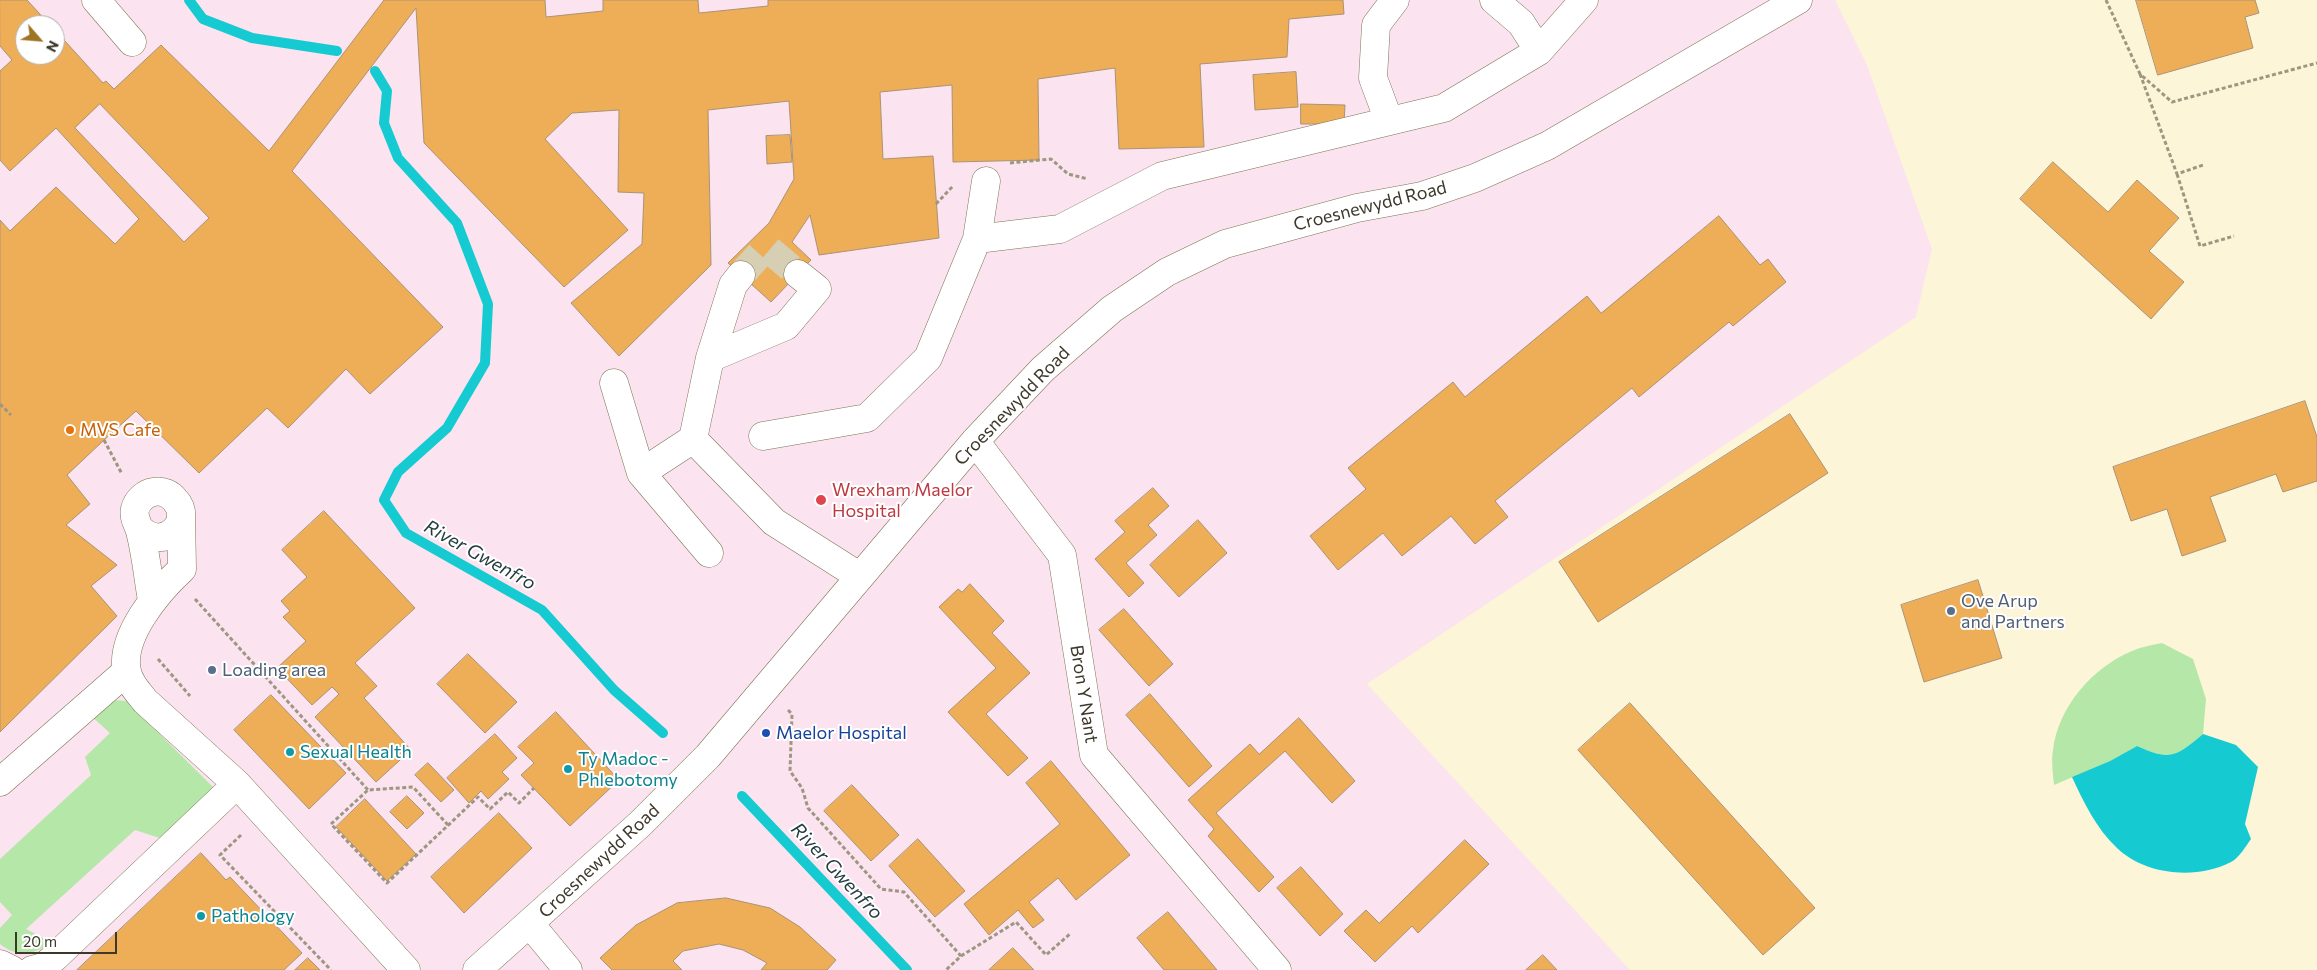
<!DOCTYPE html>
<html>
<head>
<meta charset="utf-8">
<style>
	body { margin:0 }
	#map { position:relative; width:2317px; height:970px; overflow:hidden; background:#fdf5d7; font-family:Commissioner,sans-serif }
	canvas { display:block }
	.north { position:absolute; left:15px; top:15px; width:50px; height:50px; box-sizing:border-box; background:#fff; border:1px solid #b1afaa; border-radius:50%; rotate:117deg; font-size:14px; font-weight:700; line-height:20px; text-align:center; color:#3c382a }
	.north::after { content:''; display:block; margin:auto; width:18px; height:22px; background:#9e7523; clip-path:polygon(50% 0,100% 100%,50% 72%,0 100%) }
	.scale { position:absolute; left:15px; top:932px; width:102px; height:22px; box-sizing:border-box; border:2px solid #3c382a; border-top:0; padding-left:6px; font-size:15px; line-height:18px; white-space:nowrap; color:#3c382a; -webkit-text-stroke:4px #fff; paint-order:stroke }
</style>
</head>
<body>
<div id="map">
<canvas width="2317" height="970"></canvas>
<div class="north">N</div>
<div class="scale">20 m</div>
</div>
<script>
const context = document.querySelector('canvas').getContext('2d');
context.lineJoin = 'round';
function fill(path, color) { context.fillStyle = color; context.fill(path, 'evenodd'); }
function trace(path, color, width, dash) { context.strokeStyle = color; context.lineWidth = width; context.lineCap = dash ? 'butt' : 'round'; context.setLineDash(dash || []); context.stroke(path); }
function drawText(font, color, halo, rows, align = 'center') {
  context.font = font + ' Commissioner,sans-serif'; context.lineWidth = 4; context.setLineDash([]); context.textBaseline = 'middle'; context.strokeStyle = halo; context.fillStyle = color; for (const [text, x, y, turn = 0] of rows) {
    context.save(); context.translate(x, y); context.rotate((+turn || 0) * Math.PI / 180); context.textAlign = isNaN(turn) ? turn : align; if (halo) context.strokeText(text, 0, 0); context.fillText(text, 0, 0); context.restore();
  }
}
const medical = new Path2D(`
	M0 0H1835L1867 65 1932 249 1916 317 1367 684 1630 970H0ZM25 25H55V55H25Z`);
const green = new Path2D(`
	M2162 643 2193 659 2206 699 2203 734C2175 757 2171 761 2137 746L2110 761 2054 785C2053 774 2051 761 2053 750 2058 707 2093 667 2132 651 2141 647 2152 645 2162 643Z
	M114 700 126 701 216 790 163 839 135 830 26 929 51 942C35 955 17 958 0 944V928L12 915 0 902V859L91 775 85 757 110 733 90 715Z`);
const water = new Path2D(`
	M2203 734 2236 745 2258 767 2245 824 2251 839C2246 846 2239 858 2231 862 2196 880 2145 875 2117 848 2096 828 2084 803 2072 777L2110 761 2137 746C2171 761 2175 757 2203 734Z`);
const stream = new Path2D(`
	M189 0 203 19 252 38 337 51
	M375 71 387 91 384 123 398 158 457 223 488 304 485 363 447 428 398 472 384 500 406 533 542 610 614 690 663 733
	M742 796 907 970`);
const building = new Path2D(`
	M0 0H27L50 25H25V55H55V30L103 83 106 81 114 89 161 45 269 151 384 0H545L546 17 603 11V0H698L699 13 768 6V0H1343L1344 14 1289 19 1287 57 1200 64 1204 147 1119 149 1115 68 1038 79 1039 160 953 162 952 85 880 92 883 159 933 156 939 238 819 255 810 215 792 242 811 260 771 302 728 263 769 223 794 179 789 101 708 110 711 265 619 356 571 303 642 244 644 193 618 192 619 110 572 113 545 139 628 230 564 287 424 143 416 8 292 171 443 327 370 394 346 369 288 428 267 408 199 473 136 411 104 440 67 475 90 504 66 525 117 565 91 586 117 616 0 732V220L10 231 56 187 115 244 139 219 56 128 10 171 0 160V71L12 60 0 46ZM100 104 209 218 184 242 75 128Z
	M2136 0H2255L2259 13 2245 17 2253 48 2158 75Z
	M1296 72 1298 107 1255 110 1253 75Z
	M1301 104 1345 105 1344 124H1301Z
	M790 135 792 162 767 164 766 136Z
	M2053 162 2108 212 2137 180 2179 218 2149 251 2184 282 2151 319 2020 199Z
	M1719 216 1760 265 1768 259 1786 282 1733 326 1729 322 1639 397 1632 388 1495 501 1508 517 1475 544 1451 516 1402 556 1383 533 1338 570 1310 536 1366 489 1348 468 1453 382 1465 397 1587 296 1601 313Z
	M2305 401 2317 437V481L2283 492 2276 474 2210 497 2226 541 2182 556 2167 509 2131 521 2113 467Z
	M1790 414 1828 473 1598 622 1559 562Z
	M1153 488 1169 506 1148 525 1157 535 1126 563 1144 583 1129 597 1095 559 1125 532 1115 521Z
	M324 511 415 608 355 663 377 686 364 698 411 750 376 782 315 717 339 694 332 687 312 705 277 668 306 641 283 617 290 611 281 601 307 577 282 550Z
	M1198 520 1227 553 1179 597 1150 565Z
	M1978 580 2002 658 1924 682 1901 605Z
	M970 584 1004 621 992 633 1030 673 986 714 1028 758 1008 776 948 712 996 668 939 607 958 589 962 592Z
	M1124 609 1173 664 1149 686 1099 630Z
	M468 654 517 702 485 733 437 684Z
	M1150 694 1212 766 1189 787 1126 715Z
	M271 695 346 773 309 809 234 730Z
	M1630 703 1815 908 1763 955 1578 750Z
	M556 712 619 780 570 826 521 775 534 763 518 747Z
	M1299 718 1355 781 1332 803 1285 751 1216 813 1274 877 1259 892 1208 836 1214 829 1188 800 1250 744 1259 754Z
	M495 734 517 758 502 772 509 779 488 799 481 791 469 803 447 778Z
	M1051 761 1130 855 1076 900 1058 878 1029 902 1044 920 1033 928 1018 910 989 935 964 904 1060 824 1026 783Z
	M428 763 454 790 441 802 415 775Z
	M852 785 899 835 871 861 824 811Z
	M407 796 424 813 407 829 390 812Z
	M365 799 416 854 387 881 336 827Z
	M499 813 532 848 464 913 431 877Z
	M918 839 965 891 935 917 889 866Z
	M1465 840 1489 864 1418 933 1412 926 1375 962 1344 931 1366 910 1379 923Z
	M201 853 226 880 230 877 302 953 284 970H77Z
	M1301 867 1343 914 1320 936 1277 888Z
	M726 898 770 908 800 927 836 960 827 970H761L767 963 743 950 719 944 683 951 673 961 682 970H612L600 958 636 925 677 903Z
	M1168 912 1217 970H1164L1137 938Z
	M1013 948 1034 970H989Z
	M1543 955 1557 970H1526Z
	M308 958 320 970H295Z`);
const minorTunnel = new Path2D(`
	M741 275 766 247 798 274`);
const path = new Path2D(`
	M2106 0 2140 74 2172 102 2317 63
	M2140 74 2177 174 2203 165
	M1010 163 1051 159 1068 174 1088 179
	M2177 174 2200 246 2234 236
	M936 204 953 186
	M0 404 11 415
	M104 440 122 474
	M195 599 368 790
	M158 659 190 696
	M788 710 792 714 790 771 802 788 808 808 881 889 904 892 961 956 946 970
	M448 825 413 787 368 790 331 824 387 883 478 797 490 809 508 792 519 803 534 788
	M241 835 220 855 331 970
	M961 956 1016 922 1046 955 1071 933`);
const minor = new Path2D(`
	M96 0 132 42
	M1494 0 1521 23 1539 51
	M1389 121 1373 78 1376 25 1395 0
	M977 239 1060 229 1162 176 1444 108 1539 51 1584 0
	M741 275 733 285 710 358 693 439 774 522 859 576
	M710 358 786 326 817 289 798 274
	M614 383 641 473 709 553
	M763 436 867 418 928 358 977 239 986 181
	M975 441 1062 555 1094 755 1277 970
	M641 473 693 439
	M181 513 182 569C158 591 119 637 127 672 130 684 138 692 145 701L237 784 406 970
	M140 529C163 552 195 522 175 500 170 494 162 490 154 492 145 493 137 501 135 509 133 518 138 524 140 531 146 554 148 578 152 600
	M0 782 127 671
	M530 924 568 970
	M0 964 12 970
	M32 970 43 967 54 958 237 784
	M477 970 640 824 708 756 975 441 1043 369 1112 309 1167 272 1225 244 1357 208 1422 196 1475 178 1547 146 1798 0`);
const markers = [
	[70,430,5,"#e8710a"],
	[821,500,6,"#e0444e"],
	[1951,611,5,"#5c6f8a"],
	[212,670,5,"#5c6f8a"],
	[766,733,5,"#1a4fb4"],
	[290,752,5,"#0f9aa8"],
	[568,769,5,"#0f9aa8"],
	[201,916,5,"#0f9aa8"]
];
const streetNames = [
	["Croesnewydd Road",1370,206,-14],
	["Croesnewydd Road",1012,406,-46],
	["Bron Y Nant",1084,694,81],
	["Croesnewydd Road",599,861,-43]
];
const foodNames = [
	["MVS Cafe",80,430]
];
const healthNames = [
	["Wrexham Maelor",832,490],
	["Hospital",832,511]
];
const serviceNames = [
	["Ove Arup",1961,601],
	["and Partners",1961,622],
	["Loading area",222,670]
];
const transitNames = [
	["Maelor Hospital",776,733]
];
const cultureNames = [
	["Sexual Health",300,752],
	["Ty Madoc -",578,759],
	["Phlebotomy",578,780],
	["Pathology",211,916]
];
const waterNames = [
	["River Gwenfro",480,555,29],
	["River Gwenfro",837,871,47]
];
fill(medical, '#fbe3ef');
fill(green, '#b5e7a9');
fill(water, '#15cbd1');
trace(stream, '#15cbd1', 10);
fill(building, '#eead57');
trace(building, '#ab9376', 1);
trace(minorTunnel, '#d6cfb4', 28, [28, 14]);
trace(minor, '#7e7553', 29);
trace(path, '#9d9781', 3, [4, 2.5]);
trace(minor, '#fff', 28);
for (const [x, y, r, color] of markers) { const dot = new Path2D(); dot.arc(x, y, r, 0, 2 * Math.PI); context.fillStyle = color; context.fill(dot); trace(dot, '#fff', 2); }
drawText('18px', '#3c382a', '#fff', streetNames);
drawText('18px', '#c56008', '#fff', foodNames, 'left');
drawText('18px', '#be3a42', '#fff', healthNames, 'left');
drawText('18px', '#4e5e75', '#fff', serviceNames, 'left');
drawText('18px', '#164399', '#fff', transitNames, 'left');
drawText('18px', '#0d838f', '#fff', cultureNames, 'left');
drawText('italic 19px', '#243d3e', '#fff', waterNames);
</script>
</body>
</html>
